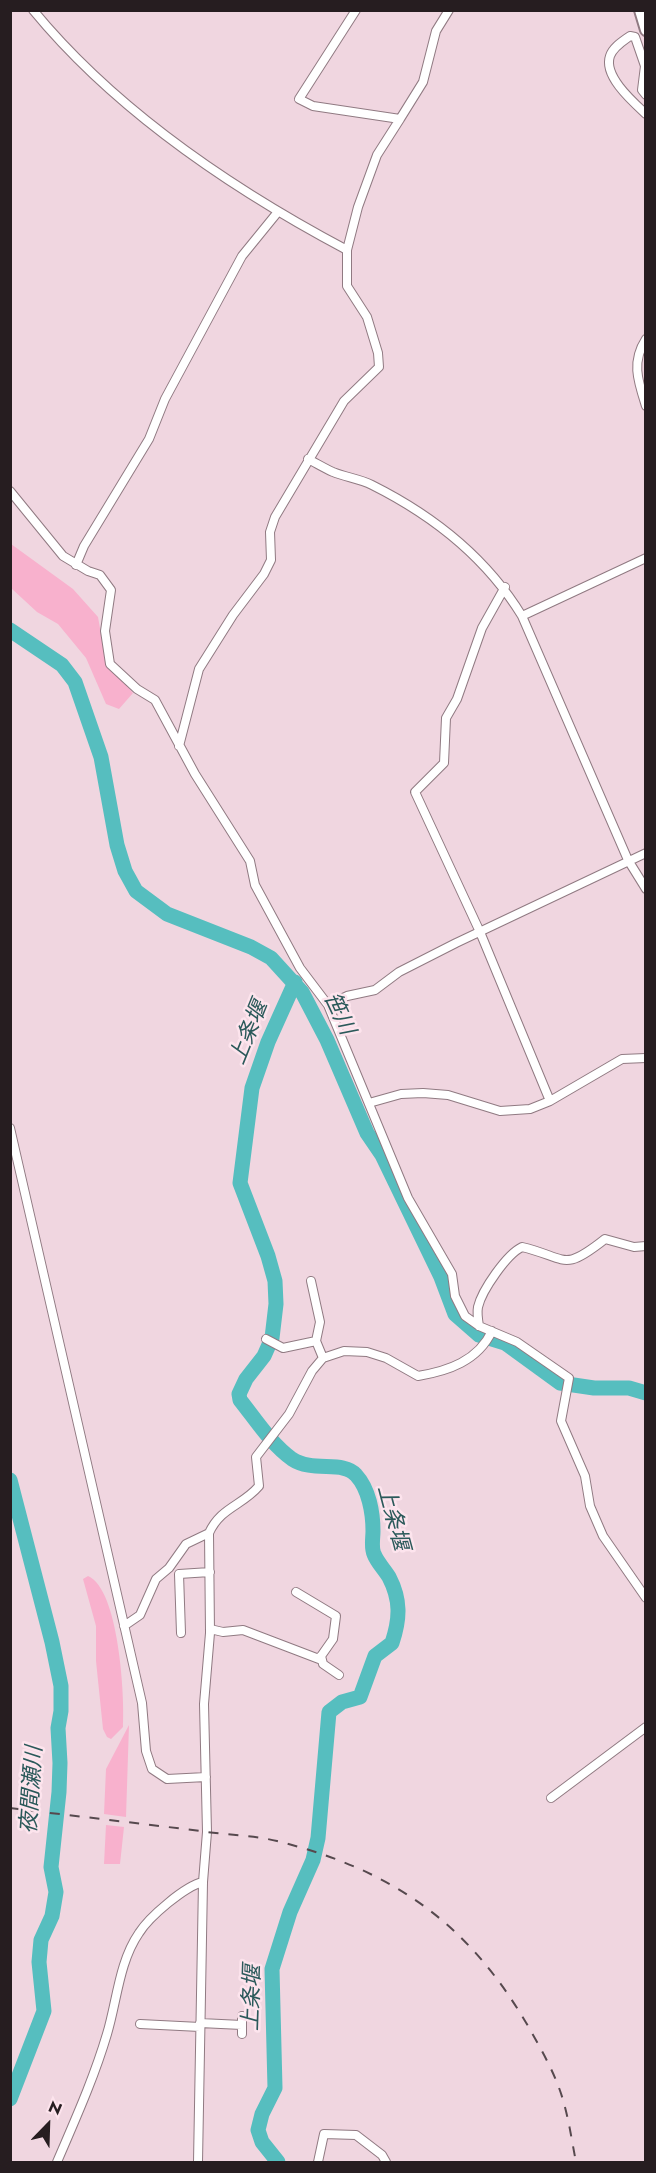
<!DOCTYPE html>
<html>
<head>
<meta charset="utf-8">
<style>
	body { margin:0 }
	#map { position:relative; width:656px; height:2173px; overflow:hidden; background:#f0d6e0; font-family:Jost,sans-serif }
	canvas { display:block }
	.frame { position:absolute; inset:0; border:12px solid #261d20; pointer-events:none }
	.north { position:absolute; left:18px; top:2095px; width:60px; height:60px; -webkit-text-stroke:4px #fde4ed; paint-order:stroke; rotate:23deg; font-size:16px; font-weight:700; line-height:24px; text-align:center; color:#261d20 }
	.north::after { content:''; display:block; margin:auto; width:21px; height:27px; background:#261d20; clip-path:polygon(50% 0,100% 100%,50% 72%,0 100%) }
</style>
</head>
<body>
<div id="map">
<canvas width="656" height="2173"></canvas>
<div class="frame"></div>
<div class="north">N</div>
</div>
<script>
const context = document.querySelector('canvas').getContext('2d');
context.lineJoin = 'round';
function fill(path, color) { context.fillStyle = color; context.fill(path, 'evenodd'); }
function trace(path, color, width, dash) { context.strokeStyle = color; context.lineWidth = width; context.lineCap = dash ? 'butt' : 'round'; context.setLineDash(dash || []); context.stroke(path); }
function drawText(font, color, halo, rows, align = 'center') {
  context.font = font + ' Jost,"Noto Sans JP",sans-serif'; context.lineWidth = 5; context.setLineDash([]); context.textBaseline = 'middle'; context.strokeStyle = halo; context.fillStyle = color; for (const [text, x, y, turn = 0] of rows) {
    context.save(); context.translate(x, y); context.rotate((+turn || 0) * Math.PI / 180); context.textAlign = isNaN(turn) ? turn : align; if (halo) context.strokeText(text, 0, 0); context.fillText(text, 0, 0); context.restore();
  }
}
const green = new Path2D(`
	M11 544 73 589 98 617 106 662 133 693 119 709 106 704 86 658 58 624 37 612 11 588Z
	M88 1576C119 1589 125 1697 123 1727L111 1739 107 1737 103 1729 96 1661V1626L83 1579Z
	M129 1725 126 1817 104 1814 106 1769Z
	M106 1825 124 1827 120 1864H104Z`);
const river = new Path2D(`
	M10 630 62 665 75 682 101 757 117 845 125 871 136 891 167 914 251 947 271 958 302 992 327 1040 367 1133 382 1155 441 1277 455 1314 479 1335 505 1343 560 1383 594 1388H629L646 1393
	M10 1480 52 1642 61 1686V1711L58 1728 60 1763 59 1792 51 1867 56 1892 52 1916 41 1940 39 1962 44 2011 10 2099
	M278 2162 262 2142 258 2130 262 2114 275 2088 272 1969 290 1912 313 1860 318 1838 329 1712 342 1702 360 1697 375 1656 392 1643C400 1619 401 1600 389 1577 384 1569 377 1562 374 1554 371 1548 373 1538 373 1531 373 1513 369 1489 356 1475 343 1460 313 1473 292 1459 271 1444 256 1420 240 1400L239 1394 246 1379 264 1356 272 1338 276 1304 275 1281 268 1256 240 1183 252 1088 268 1042 295 982`);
const street = new Path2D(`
	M33 10C117 112 232 189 347 250
	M646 95 642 90 645 66 635 37 630 36C623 41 613 47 610 56 603 76 633 102 646 114
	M400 119 423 82 436 31 449 10
	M646 339C631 362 638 381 646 406
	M308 459C316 463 324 468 333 472 345 477 360 479 372 485 434 516 486 557 522 616L628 860 646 889
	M10 491 63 556 88 571 100 575 111 590 105 631 110 664 137 689 155 700 195 774 250 861 255 885 300 968 328 1005 408 1198 452 1274 455 1296 465 1316 479 1326 517 1342 569 1378 561 1421 585 1476 590 1506 603 1536 646 1598
	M76 565 84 546 149 439 165 399 242 256 277 213
	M505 587 482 628 457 699 446 718 444 763 415 792 480 932 550 1101
	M522 616 646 558
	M179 746 199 669 233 615 264 574 271 560 270 532 275 517 344 401 379 367 378 353 367 317 347 286V250L358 207 377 155 400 119 313 106 299 99 356 10
	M328 1005 347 996 375 990 399 972 456 943 646 853
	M369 1103 401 1094 423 1093 448 1095 500 1111 530 1109 550 1101 622 1059 646 1058
	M10 1128 142 1703 146 1751 152 1769 167 1779 206 1777
	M311 1281 320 1322 316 1341
	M479 1326C478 1320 477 1312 478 1307 482 1290 507 1254 522 1247 568 1258 562 1273 605 1239L634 1247 646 1246
	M266 1339 283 1348 316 1341 323 1358
	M124 1626 140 1615 156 1579 169 1568 186 1544 209 1533
	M210 1629 223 1632 243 1630 319 1659 333 1639 336 1616 296 1592
	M181 1633 179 1574 210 1572
	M321 1656 323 1664 339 1675
	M551 1798 646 1727
	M242 2016V2034
	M200 2023 242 2025
	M140 2024 200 2027
	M57 2162C75 2120 94 2078 107 2034 117 2001 119 1962 139 1933 149 1917 185 1886 203 1882
	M198 2162 203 1882 207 1832 204 1704 210 1633 209 1533C221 1507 242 1506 259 1486L256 1457 289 1414 312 1371 323 1358 344 1351 367 1352 386 1358 418 1376C448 1371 478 1361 492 1331
	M318 2162 324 2134 356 2135 382 2155 386 2162`);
const secondary = new Path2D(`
	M640 10 646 30`);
const rail = new Path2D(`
	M10 1808C74 1816 137 1823 200 1831 225 1835 252 1835 277 1841 393 1870 468 1923 528 2026 541 2049 556 2075 563 2100 569 2120 572 2142 576 2162`);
const waterNames = [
	["笹川",338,1014,65],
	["上条堰",250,1033,-68],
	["上条堰",392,1518,75],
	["夜間瀬川",33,1790,-86],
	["上条堰",253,1998,-88]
];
fill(green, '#f8b1cd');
trace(river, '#56bebf', 15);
trace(street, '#907a82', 10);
trace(secondary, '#907a82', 14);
trace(street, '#fff', 8);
trace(secondary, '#fff', 10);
trace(rail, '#56494e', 2, [10, 10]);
drawText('italic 22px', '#2b595a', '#fde4ed', waterNames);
</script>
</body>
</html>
